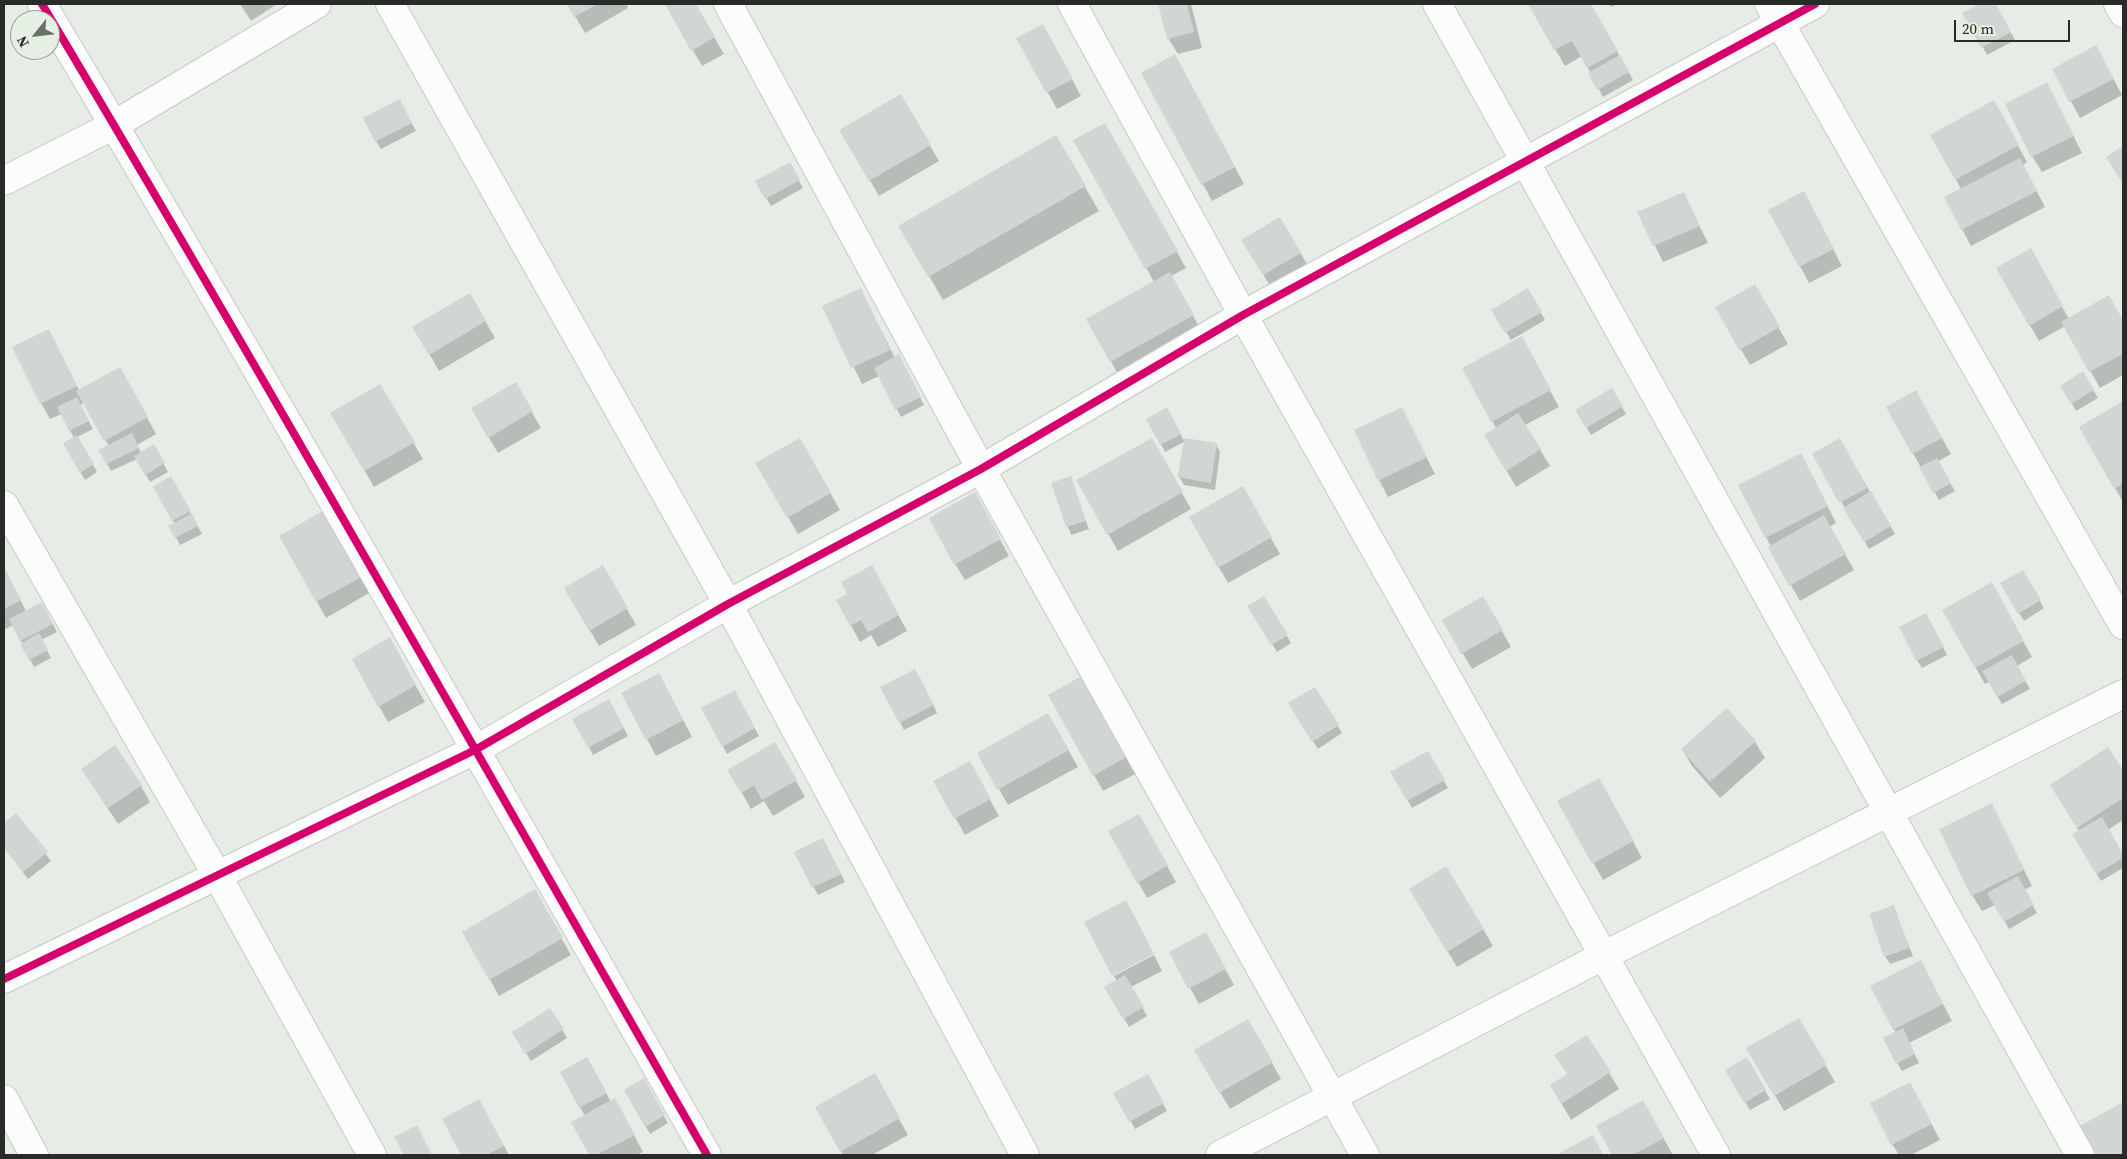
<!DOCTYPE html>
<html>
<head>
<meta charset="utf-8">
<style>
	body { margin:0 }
	#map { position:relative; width:2127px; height:1159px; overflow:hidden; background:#e7ece7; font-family:"Source Serif 4",serif }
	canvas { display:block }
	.frame { position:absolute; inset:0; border:5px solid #282b27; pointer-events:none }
	.north { position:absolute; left:10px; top:10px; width:50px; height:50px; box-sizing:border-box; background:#e6efe4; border:1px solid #9aa198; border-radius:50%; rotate:241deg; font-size:14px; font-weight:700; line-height:20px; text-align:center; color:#282b27 }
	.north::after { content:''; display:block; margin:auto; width:18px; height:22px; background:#6b6f6a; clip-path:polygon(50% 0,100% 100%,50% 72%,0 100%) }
	.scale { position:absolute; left:1954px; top:20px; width:116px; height:22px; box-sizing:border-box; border:2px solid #282b27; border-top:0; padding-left:6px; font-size:15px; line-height:18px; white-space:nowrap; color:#282b27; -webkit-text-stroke:4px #e6efe4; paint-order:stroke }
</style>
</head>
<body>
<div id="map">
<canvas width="2127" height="1159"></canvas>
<div class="frame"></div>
<div class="north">N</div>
<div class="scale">20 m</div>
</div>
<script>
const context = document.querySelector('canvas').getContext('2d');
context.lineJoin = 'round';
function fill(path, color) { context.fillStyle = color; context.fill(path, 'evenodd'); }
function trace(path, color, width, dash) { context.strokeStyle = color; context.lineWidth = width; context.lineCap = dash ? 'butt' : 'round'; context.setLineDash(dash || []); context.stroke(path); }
const shadow = new Path2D(`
	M240 4H277L251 21Z
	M568 4H626L628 8 585 33Z
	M666 4H695L724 54 702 66Z
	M1160 4H1191L1202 48 1178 54 1168 38Z
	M1529 4H1590L1633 80 1603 97 1582 56 1565 66Z
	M1609 4H1618L1611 7Z
	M1982 4H1995L2015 40 1987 55 1964 13Z
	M1018 39 1052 42 1081 96 1057 109Z
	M2105 63 2122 95 2080 118 2053 69Z
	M1184 72 1244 184 1212 201 1143 74Z
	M2047 84 2082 153 2042 172 2032 156Z
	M900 95 939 161 879 196 841 130Z
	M404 109 416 131 381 149 376 141Z
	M2003 118 2027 162 2023 165 2045 207 1971 246 1962 229 1961 189 1932 135Z
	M1105 124 1186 268 1171 276 1202 332 1120 378 1088 319 1154 282 1075 141Z
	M1056 137 1099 211 943 300 900 226Z
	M789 164 803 188 771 206 757 182Z
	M1683 193 1708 243 1663 262 1639 213Z
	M1812 209 1842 266 1809 283 1770 210Z
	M1280 219 1310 269 1273 291 1243 240Z
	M2030 250 2069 319 2109 297 2123 322V375L2100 388 2065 326 2039 341 1997 268Z
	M1754 286 1788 344 1750 365 1717 308Z
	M860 289 895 358 903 364 924 405 901 417 879 376 862 384 824 307Z
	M1527 289 1545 320 1511 340 1503 327Z
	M470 295 495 338 439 371 414 327Z
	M49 331 79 390 120 368 156 434 137 445 141 453 154 446 168 472 150 482 137 459 111 471 100 451 109 446 84 403 80 405 93 429 77 437 97 472 85 480 64 444 74 438 62 414 50 419 41 403Z
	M1530 354 1559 407 1525 425 1550 466 1516 487 1495 451 1496 428 1464 368Z
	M2083 373 2098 398 2076 411 2062 386Z
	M515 384 541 428 498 453 472 409Z
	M380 386 423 459 374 487 332 414Z
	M1612 390 1626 414 1591 435 1577 411Z
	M1916 392 1951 454 1937 462 1955 491 1939 500 1888 408Z
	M2123 403V502L2080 427Z
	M1402 409 1435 474 1388 497 1379 480Z
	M1171 416 1183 439 1216 444 1220 452 1215 490 1184 485 1179 477 1184 442 1165 452 1161 444Z
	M1151 439 1191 509 1118 551 1078 481Z
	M800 440 840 510 798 534 757 464Z
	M1814 455 1849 456 1895 534 1869 549Z
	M1810 471 1836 523 1829 527 1854 570 1800 601 1770 548 1771 547 1740 486Z
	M171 478 202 534 180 545 170 526 175 524 154 487Z
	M1070 478 1089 529 1071 535 1052 484Z
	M1242 488 1280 554 1228 583 1190 518Z
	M984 510 1009 556 965 580 955 564Z
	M326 511 371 592 326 618 280 536Z
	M603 567 636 625 599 646 565 588Z
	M4 568 26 611H46L57 632 41 640 51 658 34 667 13 625 4 630Z
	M2022 571 2044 608 2024 621 2001 584Z
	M881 583 907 631 878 647 871 635 860 642 837 600 848 594Z
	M1264 597 1291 643 1277 652 1249 606Z
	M1483 598 1511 647 1472 669 1443 620Z
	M2000 600 2032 657 2017 666 2030 689 2002 704 1989 682 1985 684 1944 611Z
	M1930 622 1947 655 1922 668 1917 660Z
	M389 639 425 702 388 722 379 706Z
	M1082 677 1137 773 1103 791 1094 775Z
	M920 678 937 713 904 730 900 722Z
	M668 691 692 737 656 756 623 694Z
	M734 691 759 736 727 754 703 709Z
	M613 708 628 736 593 755 589 747Z
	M1727 710 1755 742 1765 758 1720 798 1692 766 1682 749Z
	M1294 712 1338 726 1342 733 1318 749Z
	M1048 715 1078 767 1008 805 979 754Z
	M775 743 805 797 773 816 764 801 751 809 729 770Z
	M2108 749 2123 773V820L2108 830 2123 857V868L2101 881 2074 834 2079 831 2061 802Z
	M1427 752 1448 788 1412 808 1392 772Z
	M969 763 999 816 965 835 935 782Z
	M82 769 141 786 150 802 118 824Z
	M1608 795 1642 858 1603 880 1559 801Z
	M16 814 51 861 28 879 4 847V824Z
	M1139 816 1176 882 1147 898 1110 832Z
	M2000 821 2032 886 2024 890 2037 913 2009 929 1995 905 1982 911 1972 895Z
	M827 847 845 882 818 895 796 853Z
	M535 891 571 955 499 996 464 932Z
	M1420 905 1483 929 1493 946 1457 967Z
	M1893 907 1913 956 1890 964 1885 956Z
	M1215 950 1234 985 1199 1004 1190 988Z
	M1154 955 1162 971 1131 987 1147 1016 1129 1027 1106 987 1117 981 1114 976Z
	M1921 962 1952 1021 1909 1043 1919 1063 1902 1071 1897 1063 1896 1033 1872 987Z
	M550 1009 567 1038 531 1061 513 1032Z
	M1798 1019 1835 1082 1784 1111 1748 1048Z
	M1248 1020 1281 1079 1230 1109 1196 1051Z
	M1587 1037 1619 1089 1571 1120 1551 1085 1568 1075 1556 1056Z
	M587 1058 611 1102 624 1116 643 1152 636 1155H590L572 1122 585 1116 580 1107Z
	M1746 1059 1770 1099 1750 1110 1727 1071Z
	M874 1075 908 1135 872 1155H843L817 1108Z
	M1147 1076 1167 1111 1135 1129 1115 1093Z
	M643 1080 668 1123 650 1134 625 1090Z
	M1919 1100 1940 1140 1911 1155H1899L1892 1144Z
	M1643 1102 1673 1155H1614L1598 1127Z
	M2123 1103V1155H2098L2082 1126Z
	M488 1117 509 1155H463L443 1120Z`);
const building = new Path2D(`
	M567 4H598L574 17Z
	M665 4H696L715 37 691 51Z
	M1158 4H1187L1194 32 1167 39Z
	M1528 4H1591L1618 51 1587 68 1572 41 1554 50Z
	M1979 4H1996L2011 32 1981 48 1962 13Z
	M1043 24 1073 79 1046 93 1016 38Z
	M2096 45 2114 79 2069 102 2052 69Z
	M1175 54 1235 167 1201 185 1141 73Z
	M1620 55 1629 72 1597 90 1588 73Z
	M2047 82 2074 136 2031 157 2005 104Z
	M901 94 931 145 869 181 839 130Z
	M400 99 412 123 375 142 363 118Z
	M1994 100 2019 145 1955 180 1930 135Z
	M1105 123 1178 251 1145 269 1073 140Z
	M1056 135 1086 186 928 277 898 226Z
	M2123 146V184L2106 157Z
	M2020 158 2037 191 1961 230 1944 197Z
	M790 162 800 180 765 199 755 181Z
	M1804 191 1834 249 1799 267 1768 210Z
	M1684 192 1700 226 1653 246 1637 212Z
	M1280 217 1301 253 1263 275 1241 240Z
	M2031 248 2063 306 2029 326 1996 268Z
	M1170 272 1194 315 1110 362 1086 319Z
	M1755 284 1780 327 1739 350 1715 307Z
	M861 288 890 350 851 368 822 306Z
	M1528 288 1542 312 1505 333 1491 310Z
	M470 293 486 321 429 355 412 327Z
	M2109 295 2123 320V354L2089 372 2061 322Z
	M49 329 77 386 40 404 12 347Z
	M1522 336 1551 390 1491 422 1462 368Z
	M899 354 921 397 895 410 874 368Z
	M120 367 148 417 104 441 76 391Z
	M2083 371 2094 390 2071 404 2060 386Z
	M516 382 533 411 488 438 471 408Z
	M380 384 415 442 364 471 330 413Z
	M1612 388 1623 406 1586 428 1575 410Z
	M1916 390 1942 438 1912 454 1886 407Z
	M77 397 89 421 69 431 57 407Z
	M2123 401V483L2114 489 2079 427Z
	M1167 407 1181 434 1160 445 1146 419Z
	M1402 407 1427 457 1378 481 1354 430Z
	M1518 413 1541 449 1506 471 1484 435Z
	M132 433 139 448 106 464 98 450Z
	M77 435 94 464 80 473 63 443Z
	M800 438 831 493 787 518 755 463Z
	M1152 438 1183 492 1107 535 1076 480Z
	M1184 438 1217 443 1211 483 1178 477Z
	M1840 438 1867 488 1839 503 1812 454Z
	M154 444 165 463 145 475 134 456Z
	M1801 453 1828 506 1765 538 1738 485Z
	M1937 458 1951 483 1933 493 1919 467Z
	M171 476 191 511 172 521 153 487Z
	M1071 476 1086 521 1066 527 1051 483Z
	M1243 486 1272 537 1218 568 1189 517Z
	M1871 491 1891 526 1864 542 1843 508Z
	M975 492 1001 539 954 565 929 518Z
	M326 509 363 576 316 602 279 536Z
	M192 513 198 526 175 538 168 526Z
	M1824 515 1846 554 1789 586 1768 547Z
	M603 565 628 608 589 631 564 588Z
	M872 565 899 615 868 632 861 620 850 626 836 600 847 594 841 582Z
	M4 567 21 600 4 609Z
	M2023 570 2041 600 2018 614 2000 583Z
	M1992 582 2024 641 1975 668 1942 610Z
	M1264 596 1288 635 1271 645 1247 606Z
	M1483 596 1503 630 1461 654 1442 620Z
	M42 602 53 624 20 641 9 619Z
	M1926 613 1944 647 1916 661 1899 627Z
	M39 633 48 650 29 660 20 644Z
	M390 637 416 685 378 707 352 659Z
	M2012 655 2026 681 1997 697 1982 671Z
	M915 669 934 705 899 723 880 687Z
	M659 673 683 720 646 740 621 693Z
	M1083 675 1128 756 1093 776 1048 695Z
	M1315 687 1339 725 1312 742 1288 703Z
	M735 690 755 728 722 747 701 708Z
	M609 699 624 728 588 748 572 719Z
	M1727 708 1756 741 1710 782 1681 749Z
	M1048 713 1069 750 997 790 977 753Z
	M775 742 797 780 762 800 754 785 741 793 727 770Z
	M115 745 142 785 108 808 81 769Z
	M2108 747 2123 770V798L2077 828 2050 785Z
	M1428 751 1445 780 1407 801 1390 772Z
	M970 761 991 799 954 819 933 781Z
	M1599 778 1634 841 1592 864 1557 801Z
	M1992 803 2024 870 1971 896 1939 829Z
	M16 813 48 852 23 872 4 848V823Z
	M1139 814 1168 865 1137 883 1108 831Z
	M2102 817 2123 854V858L2096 874 2072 834Z
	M823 838 841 874 812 888 794 852Z
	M1446 866 1484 929 1447 952 1409 889Z
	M2018 876 2034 905 2004 922 1987 893Z
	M535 889 563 938 489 980 462 932Z
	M1126 900 1154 954 1112 976 1084 922Z
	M1894 905 1909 948 1884 957 1869 914Z
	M1206 932 1226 969 1188 989 1169 952Z
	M1921 960 1943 1004 1893 1030 1870 986Z
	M1125 975 1144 1007 1123 1019 1104 987Z
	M550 1008 564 1029 525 1054 512 1032Z
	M1799 1018 1827 1065 1774 1096 1746 1048Z
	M1248 1019 1273 1062 1219 1093 1194 1050Z
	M1903 1028 1915 1054 1896 1064 1883 1038Z
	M1587 1035 1611 1072 1561 1104 1550 1085 1567 1074 1554 1055Z
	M587 1057 607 1093 579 1108 560 1072Z
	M1747 1057 1766 1090 1744 1103 1725 1070Z
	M875 1073 900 1118 840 1152 815 1107Z
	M1148 1074 1164 1103 1129 1122 1113 1093Z
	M644 1078 665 1115 645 1127 624 1090Z
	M1910 1082 1932 1124 1891 1145 1870 1103Z
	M615 1098 635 1135 596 1155H589L571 1122Z
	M479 1099 504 1146 486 1155H461L442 1119Z
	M1643 1100 1664 1138 1633 1155H1612L1596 1126Z
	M2123 1102V1155H2096L2080 1126Z
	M417 1125 432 1155H404L394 1137Z
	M1593 1135 1603 1155H1556Z`);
const minor = new Path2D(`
	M42 4C269 384 487 771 707 1155
	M390 4 728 604 1025 1155
	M728 4 981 469 1365 1155
	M1072 4 1243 315 1716 1155
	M1437 4 2080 1155
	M1769 4 2123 625
	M2118 4 2123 13
	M4 181 114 125 317 4
	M4 505 217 875 372 1155
	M4 979 475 750 728 604 981 469 1243 315 1815 4
	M4 1099 34 1155
	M1220 1155 1603 956 2123 694`);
const cycleway = new Path2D(`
	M42 4C269 384 487 771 707 1155
	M4 979 475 750 728 604 981 469 1243 315 1815 4`);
fill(shadow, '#0003');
fill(building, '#d1d5d3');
trace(minor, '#c6cac5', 30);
trace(minor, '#fbfcfb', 28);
trace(cycleway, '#d6006c', 8);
</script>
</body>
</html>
